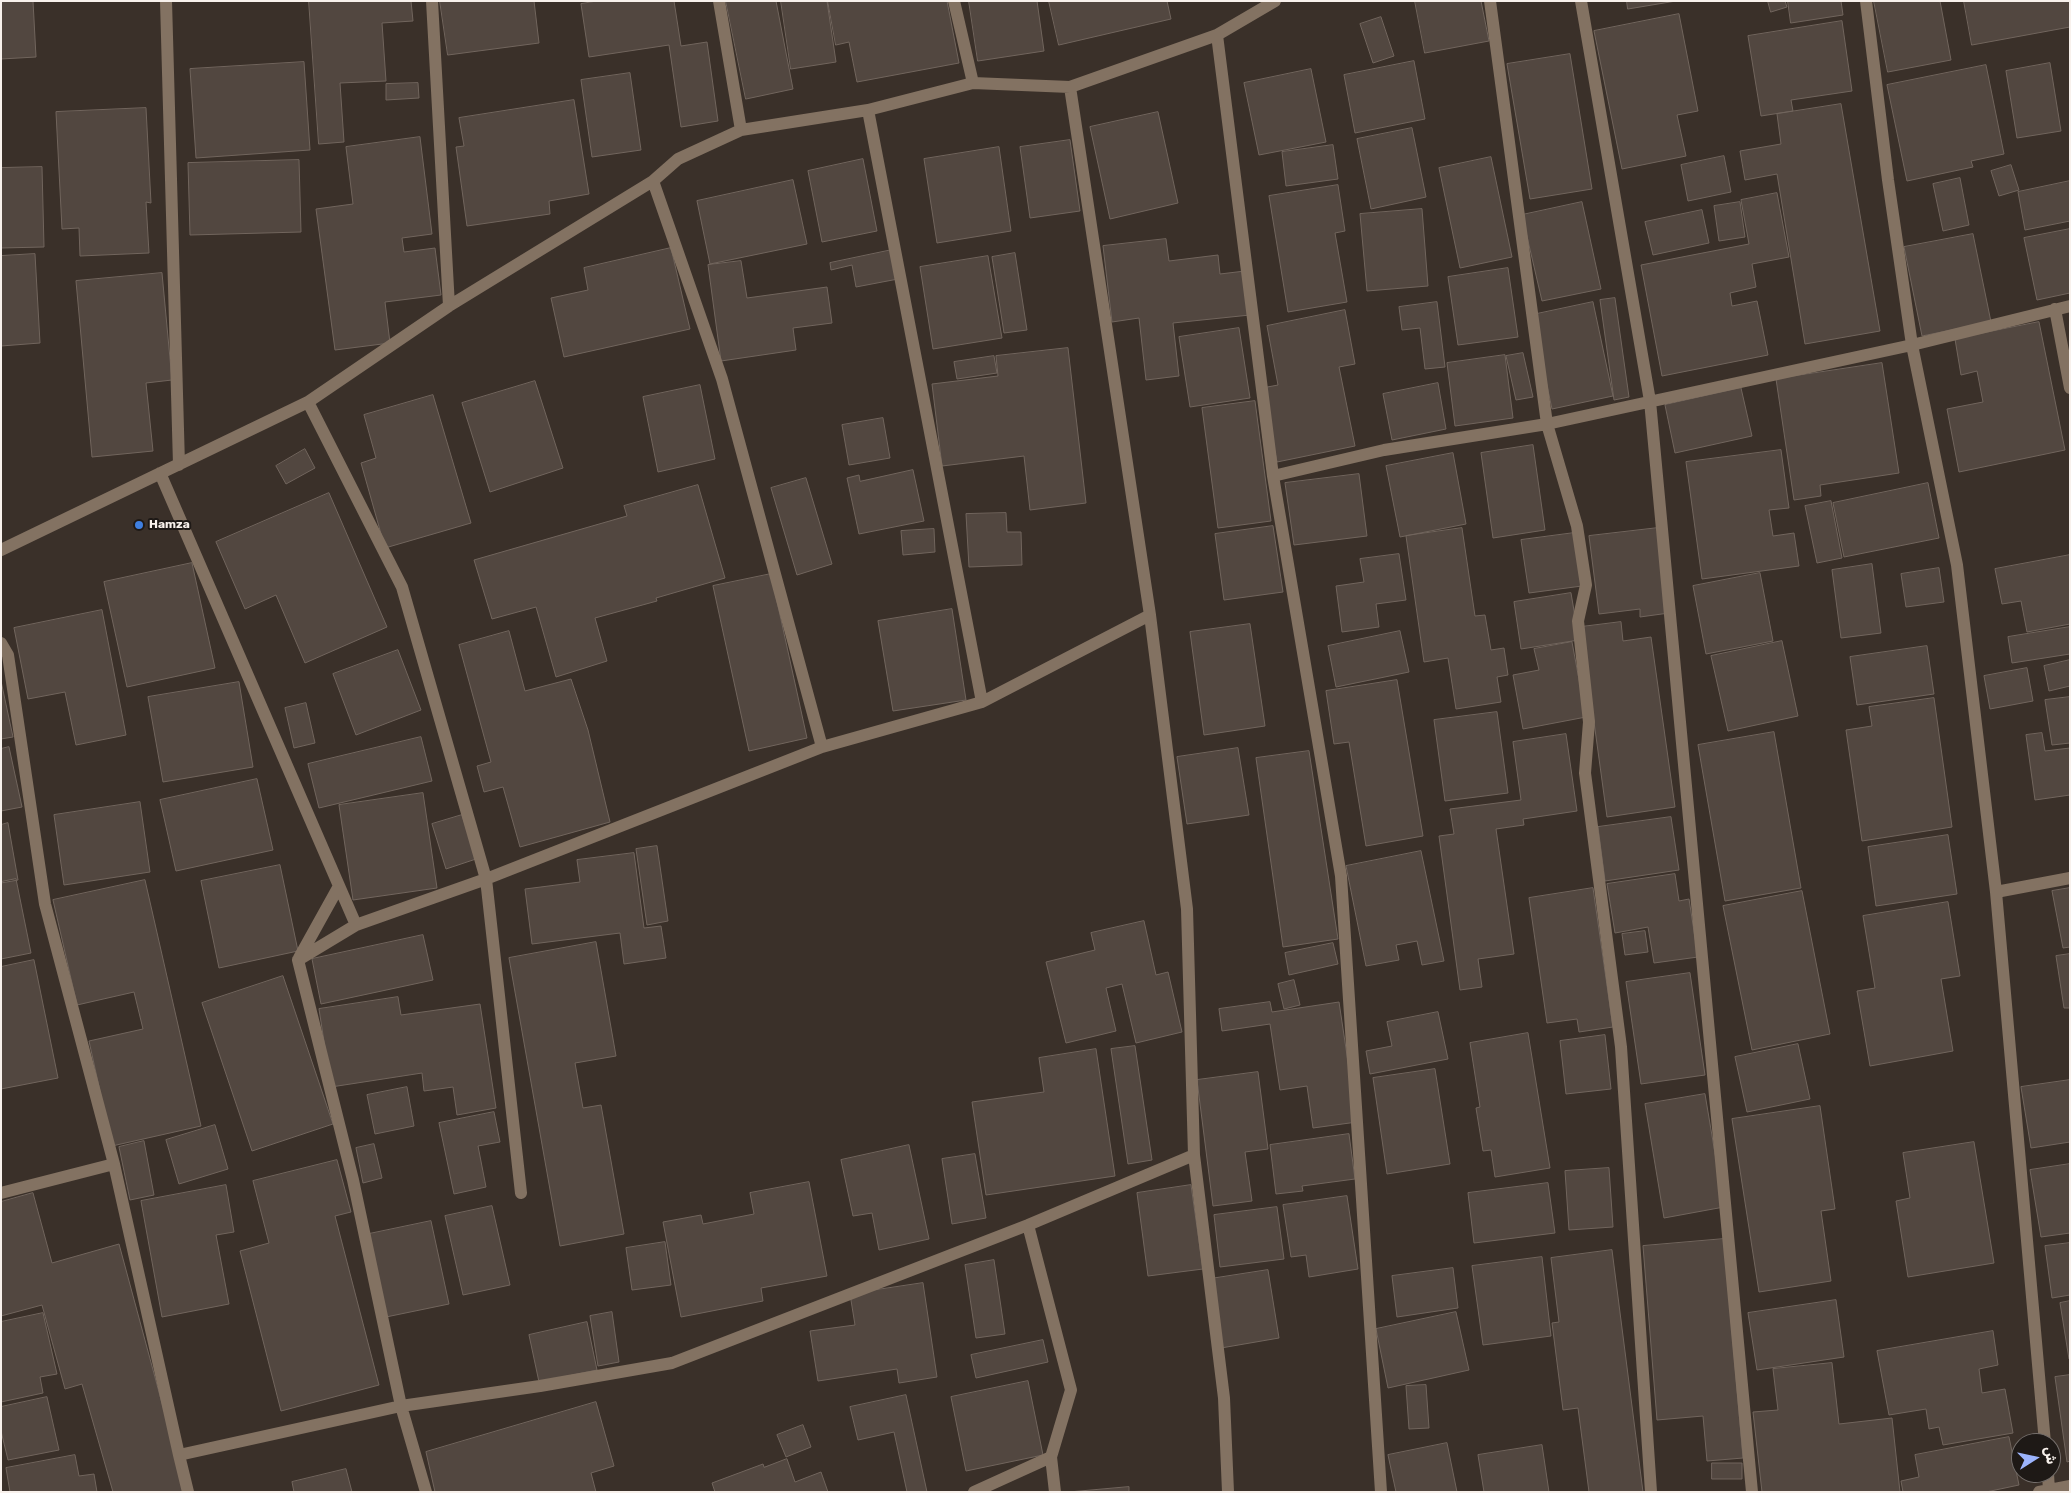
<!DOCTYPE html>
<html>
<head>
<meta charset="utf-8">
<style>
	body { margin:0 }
	#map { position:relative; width:2071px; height:1493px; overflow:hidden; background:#3a3029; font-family:Rubik,Vazirmatn,sans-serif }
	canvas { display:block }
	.frame { position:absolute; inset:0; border:2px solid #f8f1ec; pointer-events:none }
	.north { position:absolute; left:2011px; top:1433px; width:50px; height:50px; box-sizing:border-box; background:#1e1916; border:1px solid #756f6c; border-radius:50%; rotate:80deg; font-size:14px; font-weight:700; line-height:20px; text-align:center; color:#f8f1ec }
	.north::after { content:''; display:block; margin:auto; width:18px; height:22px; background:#9cb4fd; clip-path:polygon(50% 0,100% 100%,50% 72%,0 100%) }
</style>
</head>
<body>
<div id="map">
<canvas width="2071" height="1493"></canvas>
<div class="frame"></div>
<div class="north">ش</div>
</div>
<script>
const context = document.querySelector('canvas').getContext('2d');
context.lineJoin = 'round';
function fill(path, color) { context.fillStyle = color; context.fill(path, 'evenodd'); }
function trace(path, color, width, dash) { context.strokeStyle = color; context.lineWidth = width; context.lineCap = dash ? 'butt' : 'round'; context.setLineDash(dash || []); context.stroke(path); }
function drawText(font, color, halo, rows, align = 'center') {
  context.font = font + ' Rubik,sans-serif'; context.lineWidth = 4; context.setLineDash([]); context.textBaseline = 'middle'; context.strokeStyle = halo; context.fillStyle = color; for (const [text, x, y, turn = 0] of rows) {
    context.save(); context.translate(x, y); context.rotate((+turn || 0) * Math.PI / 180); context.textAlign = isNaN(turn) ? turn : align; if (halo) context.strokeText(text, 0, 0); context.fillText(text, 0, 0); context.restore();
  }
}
const building = new Path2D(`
	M1 1H33L36 57 1 59Z
	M309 1H411L413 21 382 23 386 81 340 83 344 142 319 144Z
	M440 1H534L539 43 448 55Z
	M597 1H674L681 46 707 42 718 121 681 127 669 45 589 57 581 4Z
	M726 1H776L793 89 746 99Z
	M781 1H827L836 62 791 69Z
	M828 1H947L959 63 857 82 849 42 836 45Z
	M969 1H1037L1044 51 978 61Z
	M1049 1H1167L1171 19 1059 45Z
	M1415 1H1481L1489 41 1425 53Z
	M1627 1H1676L1628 9Z
	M1768 1H1785L1787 7 1771 12Z
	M1788 1H1841L1843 15 1791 23Z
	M1874 1H1940L1951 60 1888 72Z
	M1964 1H2070V27L1972 45Z
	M1679 14 1698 111 1677 115 1686 156 1622 169 1594 31Z
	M1381 17 1394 56 1373 63 1360 24Z
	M1842 21 1852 91 1791 100 1793 111 1761 116 1748 36Z
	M1570 54 1592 189 1530 199 1507 64Z
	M1414 61 1425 119 1355 133 1344 75Z
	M304 62 310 150 196 158 190 69Z
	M2050 63 2061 131 2017 138 2006 71Z
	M1986 65 2004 154 1971 161 1973 167 1907 181 1887 85Z
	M1311 69 1326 142 1259 155 1244 83Z
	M630 73 641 150 592 157 581 80Z
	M418 83 419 98 386 100V84Z
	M574 100 589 194 549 201 550 214 467 226 456 147 464 146 459 118Z
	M1841 104 1880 331 1805 344 1777 174 1745 180 1740 151 1781 144 1777 114Z
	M146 108 151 203 146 202 149 253 80 256 79 228 62 229 56 112Z
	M1158 112 1178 203 1110 219 1090 127Z
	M1412 128 1426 197 1371 209 1357 139Z
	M420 137 432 234 402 238 404 252 435 248 441 295 385 302 390 343 335 350 316 209 353 204 346 147Z
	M1070 140 1080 211 1030 218 1020 147Z
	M1333 145 1338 179 1286 186 1282 152Z
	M999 147 1011 231 937 243 924 159Z
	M1724 156 1731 192 1688 201 1681 165Z
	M1491 157 1512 257 1460 268 1439 168Z
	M863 159 877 231 822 242 808 171Z
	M299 160 301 232 190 235 188 163Z
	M2011 165 2019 190 1999 196 1991 171Z
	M42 167 44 247 1 248V168Z
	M1960 178 1969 225 1943 231 1933 184Z
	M793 180 807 244 710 264 697 201Z
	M2070 181V221L2025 230 2018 192Z
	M1338 185 1345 231 1335 233 1347 302 1288 312 1269 196Z
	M1777 193 1789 257 1752 264 1756 287 1730 293 1732 306 1757 301 1768 355 1662 376 1641 265 1749 244 1741 200Z
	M1582 202 1601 289 1542 301 1522 215Z
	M1740 202 1745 237 1719 241 1714 206Z
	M1422 209 1428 286 1367 291 1360 214Z
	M1702 210 1709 243 1653 255 1645 222Z
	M2070 229V293L2037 300 2024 238Z
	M1973 234 1991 322 1922 336 1904 247Z
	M1166 239 1169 261 1218 255 1220 274 1245 271 1250 315 1173 323 1179 376 1146 380 1139 318 1112 322 1103 246Z
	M671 248 690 329 564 357 551 298 588 290 584 268Z
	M892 250 898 279 856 287 852 265 831 270 830 263Z
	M1015 253 1027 330 1004 333 992 257Z
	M35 254 40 343 1 346V256Z
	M988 256 1002 338 933 349 920 267Z
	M741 261 747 298 827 287 832 323 793 328 796 350 721 361 708 265Z
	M1508 268 1518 337 1458 345 1448 277Z
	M162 273 172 380 146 383 153 451 92 457 76 281Z
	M1615 298 1629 397 1614 400 1600 300Z
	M1437 302 1445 367 1425 369 1420 328 1402 330 1399 307Z
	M1593 302 1613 396 1552 409 1532 315Z
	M1345 310 1355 364 1339 367 1355 446 1277 462 1262 388 1278 385 1267 326Z
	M2039 322 2065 450 1959 472 1947 409 1983 402 1977 371 1961 375 1955 339Z
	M1239 328 1250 398 1190 407 1179 337Z
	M1068 348 1086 503 1030 510 1024 456 942 466 932 384 998 376 996 356Z
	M1523 353 1533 397 1516 400 1506 356Z
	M1505 355 1513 418 1455 426 1447 363Z
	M994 356 997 373 957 379 954 362Z
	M1882 363 1899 473 1820 485 1821 496 1794 500 1776 379Z
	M535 381 563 468 490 492 462 403Z
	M1438 383 1446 429 1392 440 1383 394Z
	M700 385 715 459 658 472 643 397Z
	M1741 388 1752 436 1675 453 1665 405Z
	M433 395 471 523 385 548 361 463 376 458 364 415Z
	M1255 401 1271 521 1218 528 1202 408Z
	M883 418 890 458 849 465 842 425Z
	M1533 445 1545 530 1493 538 1481 453Z
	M305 449 315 468 286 484 276 466Z
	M1781 450 1789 508 1769 510 1773 536 1794 533 1799 566 1702 579 1686 462Z
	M1453 453 1466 524 1400 537 1386 466Z
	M913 470 924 521 859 534 847 478 859 475 860 481Z
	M1359 474 1367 536 1294 545 1285 483Z
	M806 478 832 564 797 575 771 488Z
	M1928 483 1939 538 1844 557 1833 503Z
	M698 485 725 578 656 598 657 601 595 618 607 661 556 677 536 607 492 619 474 560 627 516 624 506Z
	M329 493 387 627 305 663 276 595 245 609 216 542Z
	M1831 501 1842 558 1817 563 1805 506Z
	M1006 513 1007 532H1021L1022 565 969 567 966 514Z
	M1273 526 1283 592 1224 600 1215 534Z
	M1462 528 1475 616 1485 615 1491 650 1504 648 1508 675 1497 677 1501 702 1456 709 1448 658 1424 662 1406 536Z
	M1658 528 1669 613 1640 617V609L1599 614 1589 536Z
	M934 529 935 552 903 555 901 531Z
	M1574 533 1582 586 1529 593 1521 540Z
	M1399 554 1406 600 1376 604 1379 627 1342 632 1336 586 1364 582 1360 559Z
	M2070 555V624L2027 632 2021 601 2002 604 1995 569Z
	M192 563 215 668 127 687 104 582Z
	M1872 564 1881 633 1841 638 1832 570Z
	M1939 568 1944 602 1906 607 1901 574Z
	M1760 573 1773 641 1706 654 1693 586Z
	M771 574 807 738 749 751 713 586Z
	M1571 593 1579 640 1521 649 1514 602Z
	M952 609 966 700 893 711 878 621Z
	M102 610 126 735 76 745 65 692 28 699 14 628Z
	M1621 622 1623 641 1651 637 1675 807 1607 817 1581 627Z
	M1250 624 1265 726 1204 735 1190 632Z
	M2070 627V654L2012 663 2008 637Z
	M509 631 525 691 571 679 588 730 610 822 520 847 503 787 484 792 477 766 491 762 459 645Z
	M1400 631 1409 672 1336 687 1328 646Z
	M1782 641 1798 716 1728 731 1711 656Z
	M1572 642 1586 717 1523 729 1513 675 1539 670 1534 649Z
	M1927 646 1934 694 1857 705 1850 657Z
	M398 650 421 710 356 735 333 674Z
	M2070 660V686L2049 691 2044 666Z
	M2027 668 2033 701 1990 709 1984 676Z
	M1397 680 1423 836 1366 846 1349 742 1334 744 1326 691Z
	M1 681 13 737 1 739Z
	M239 682 253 767 163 782 148 697Z
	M2070 697V743L2052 745 2045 700Z
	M1934 698 1952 827 1862 841 1846 730 1872 726 1869 707Z
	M306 703 315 743 294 748 285 708Z
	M1497 712 1508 793 1445 801 1434 720Z
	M1774 732 1801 888 1725 901 1698 745Z
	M2042 733 2045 751 2070 748V795L2035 800 2026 735Z
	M1566 734 1577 811 1523 819 1524 825 1496 829 1514 954 1478 959 1482 987 1460 990 1439 836 1454 834 1450 809 1521 800 1513 742Z
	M421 737 432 781 319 808 308 764Z
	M9 747 22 807 1 811V749Z
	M1238 748 1249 815 1187 824 1177 757Z
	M1309 751 1338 939 1283 947 1256 758Z
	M257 779 273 850 176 871 160 800Z
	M423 793 437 888 353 900 339 805Z
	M140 802 150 872 64 885 54 815Z
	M462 815 476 859 446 869 432 824Z
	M1671 817 1679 870 1605 881 1598 827Z
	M8 823 18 880 1 883V825Z
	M1948 835 1957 894 1876 906 1868 847Z
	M657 846 668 921 647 925 636 849Z
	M1421 851 1444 961 1422 965 1417 941 1396 945 1399 960 1366 966 1346 866Z
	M634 853 644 928 661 926 666 958 624 964 620 933 532 944 525 889 580 882 577 860Z
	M280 865 298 951 219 968 201 881Z
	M1675 874 1679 901 1689 899 1698 957 1654 963 1648 927 1615 933 1607 884Z
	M16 879 31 953 1 959V882Z
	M145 880 201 1126 112 1146 89 1041 143 1029 134 992 77 1005 53 900Z
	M1593 888 1613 1027 1579 1032 1577 1019 1547 1023 1529 898Z
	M2070 888V947L2063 948 2052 891Z
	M1802 891 1830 1034 1752 1050 1723 906Z
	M1948 902 1960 976 1941 979 1953 1051 1870 1066 1857 991 1875 988 1863 916Z
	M1144 921 1156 975 1168 972 1182 1032 1136 1043 1122 984 1106 988 1116 1031 1066 1043 1046 962 1095 950 1091 933Z
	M1645 931 1648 952 1625 955 1622 934Z
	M423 935 433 980 321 1004 312 959Z
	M596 942 616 1056 575 1063 583 1108 601 1105 624 1234 560 1246 509 958Z
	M1333 943 1338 964 1289 975 1285 953Z
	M2070 954V1008H2064L2056 956Z
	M34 960 58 1078 1 1089V967Z
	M1690 973 1705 1075 1641 1084 1626 982Z
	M283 976 333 1124 252 1151 202 1003Z
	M1294 980 1300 1005 1284 1009 1278 984Z
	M398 997 401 1015 480 1004 496 1108 457 1115 453 1087 424 1091 422 1073 331 1087 319 1009Z
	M1270 1002 1272 1012 1339 1002 1357 1122 1313 1128 1307 1086 1280 1090 1270 1024 1222 1031 1219 1009Z
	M1438 1012 1448 1059 1370 1074 1366 1051 1392 1046 1387 1022Z
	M1528 1033 1550 1168 1495 1177 1491 1150 1483 1151 1476 1108 1480 1107 1470 1043Z
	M1605 1035 1611 1089 1566 1094 1560 1041Z
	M1798 1044 1810 1099 1747 1112 1735 1057Z
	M1135 1046 1152 1160 1128 1164 1111 1049Z
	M1096 1049 1115 1176 986 1195 972 1102 1044 1092 1039 1058Z
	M1435 1069 1450 1164 1387 1174 1373 1078Z
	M1258 1072 1268 1149 1245 1152 1252 1201 1213 1206 1197 1080Z
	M2070 1080V1142L2031 1148 2021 1087Z
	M407 1087 414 1126 375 1134 367 1095Z
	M1705 1094 1724 1207 1664 1218 1645 1104Z
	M1820 1106 1835 1209 1821 1211 1831 1281 1759 1292 1732 1119Z
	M494 1112 500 1142 478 1146 486 1187 454 1194 439 1123Z
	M215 1125 228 1169 179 1184 166 1140Z
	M1349 1134 1355 1179 1302 1186 1303 1191 1276 1194 1270 1145Z
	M144 1141 154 1195 130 1200 119 1147Z
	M1974 1142 1994 1263 1908 1277 1896 1201 1910 1198 1903 1153Z
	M374 1144 382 1178 363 1183 356 1148Z
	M909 1145 929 1239 879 1250 872 1213 853 1216 841 1160Z
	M975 1154 986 1218 952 1224 942 1159Z
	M337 1160 351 1212 335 1216 379 1385 281 1411 240 1251 269 1243 253 1181Z
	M2070 1164V1233L2041 1237 2030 1170Z
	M1609 1168 1613 1227 1569 1230 1565 1171Z
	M809 1182 827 1276 761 1288 763 1301 681 1317 663 1222 701 1215 703 1224 754 1214 750 1193Z
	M1548 1183 1555 1233 1474 1243 1468 1193Z
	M226 1185 234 1232 216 1235 229 1304 162 1317 141 1201Z
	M1191 1185 1203 1269 1148 1276 1137 1193Z
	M33 1193 52 1263 119 1244 186 1492H113L82 1384 65 1389 42 1305 1 1316V1202Z
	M1347 1196 1358 1269 1309 1277 1306 1255 1291 1257 1283 1205Z
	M492 1206 510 1285 463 1295 445 1216Z
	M1277 1207 1284 1259 1220 1267 1214 1215Z
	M431 1221 449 1304 386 1317 369 1234Z
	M1724 1239 1743 1458 1707 1461 1703 1416 1657 1420 1643 1246Z
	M665 1242 671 1285 632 1290 626 1248Z
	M2070 1243V1295L2052 1298 2045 1246Z
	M1612 1250 1643 1492H1589L1578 1408 1563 1410 1552 1323 1559 1322 1551 1258Z
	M1542 1257 1551 1336 1483 1345 1472 1266Z
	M994 1260 1005 1334 976 1338 965 1265Z
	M1453 1268 1458 1308 1397 1317 1392 1276Z
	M1268 1270 1279 1338 1221 1348 1210 1279Z
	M923 1283 937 1377 899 1383 897 1369 818 1381 810 1331 855 1325 850 1294Z
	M1836 1300 1844 1357 1757 1370 1748 1313Z
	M2070 1301V1359H2069L2060 1303Z
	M612 1312 619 1362 598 1366 590 1316Z
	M1456 1312 1469 1370 1388 1388 1376 1329Z
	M43 1313 57 1374 40 1377 43 1393 1 1402V1322Z
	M587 1322 597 1370 539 1382 529 1335Z
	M1993 1331 1998 1365 1979 1369 1982 1393 2005 1389 2013 1433 1943 1445 1939 1427 1929 1429 1926 1409 1889 1415 1877 1351Z
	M1043 1340 1048 1362 976 1378 971 1355Z
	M1832 1363 1839 1424 1892 1418 1900 1492H1762L1753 1412 1778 1410 1773 1369Z
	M2070 1375V1461L2067 1462 2055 1377Z
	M1028 1381 1043 1455 966 1471 951 1397Z
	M1426 1385 1429 1428 1409 1429 1406 1386Z
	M906 1395 927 1492H907L894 1432 858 1440 850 1407Z
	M47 1397 59 1450 8 1460 1 1431V1407Z
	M596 1402 614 1466 591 1473 596 1492H435L426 1452Z
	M803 1425 811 1447 786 1457 777 1435Z
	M2009 1437 2019 1485 1986 1492H1903L1901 1481 1919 1477 1915 1455Z
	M1447 1443 1457 1492H1396L1388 1455Z
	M1542 1445 1549 1492H1484L1478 1455Z
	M75 1455 79 1476 94 1474 97 1492H10L6 1468Z
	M787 1459 795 1482 821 1472 828 1492H715L712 1483 763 1464 764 1467Z
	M1712 1463H1742V1479H1712Z
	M346 1469 352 1492H294L292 1482Z
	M1129 1487V1492H1069Z`);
const minor = new Path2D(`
	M166 1 179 465
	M432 1 449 306
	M719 1 741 130
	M954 1 973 83
	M1490 1 1547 424 1577 526 1586 585 1578 621 1589 722 1585 773 1621 1047 1651 1492
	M1581 1 1650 401 1752 1492
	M1866 1 1888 180 1912 345 1957 565 1996 892 2045 1443
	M1217 35 1273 476 1341 876 1381 1492
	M1070 87 1150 615 1187 909 1194 1155 1224 1398 1228 1492
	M868 110 982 702
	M653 181 722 379 822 747
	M2055 309 2070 388
	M308 402 402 587 486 879 521 1193
	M160 473 356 925 298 960 353 1180 401 1406 426 1492
	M1273 476 1384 450 1547 424 1912 345 2070 306
	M1 550 308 402 449 306 653 181 678 159 741 130 868 110 973 83 1070 87 1217 35 1275 1
	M1 643 8 655 45 904 114 1164 179 1455 188 1492
	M1996 892 2070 878
	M356 925 486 879 822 747 982 702 1150 615
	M299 958 339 886
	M1 1193 114 1164
	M1028 1225 1071 1390 1051 1457 1055 1492
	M179 1455 401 1406 540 1386 672 1363 1028 1225 1194 1155
	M2048 1473 2049 1492
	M974 1492 1051 1457
	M2039 1492 2070 1486`);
const markers = [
	[139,525,5,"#3f7fe0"]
];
const poiNames = [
	["Hamza",149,525]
];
fill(building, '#524740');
trace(building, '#71655d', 1);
trace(minor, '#837262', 12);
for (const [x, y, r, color] of markers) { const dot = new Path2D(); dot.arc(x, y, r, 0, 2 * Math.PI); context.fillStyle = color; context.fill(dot); trace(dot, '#1e1916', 2); }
drawText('bold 12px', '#f8f1ec', '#1e1916', poiNames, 'left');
</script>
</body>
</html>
